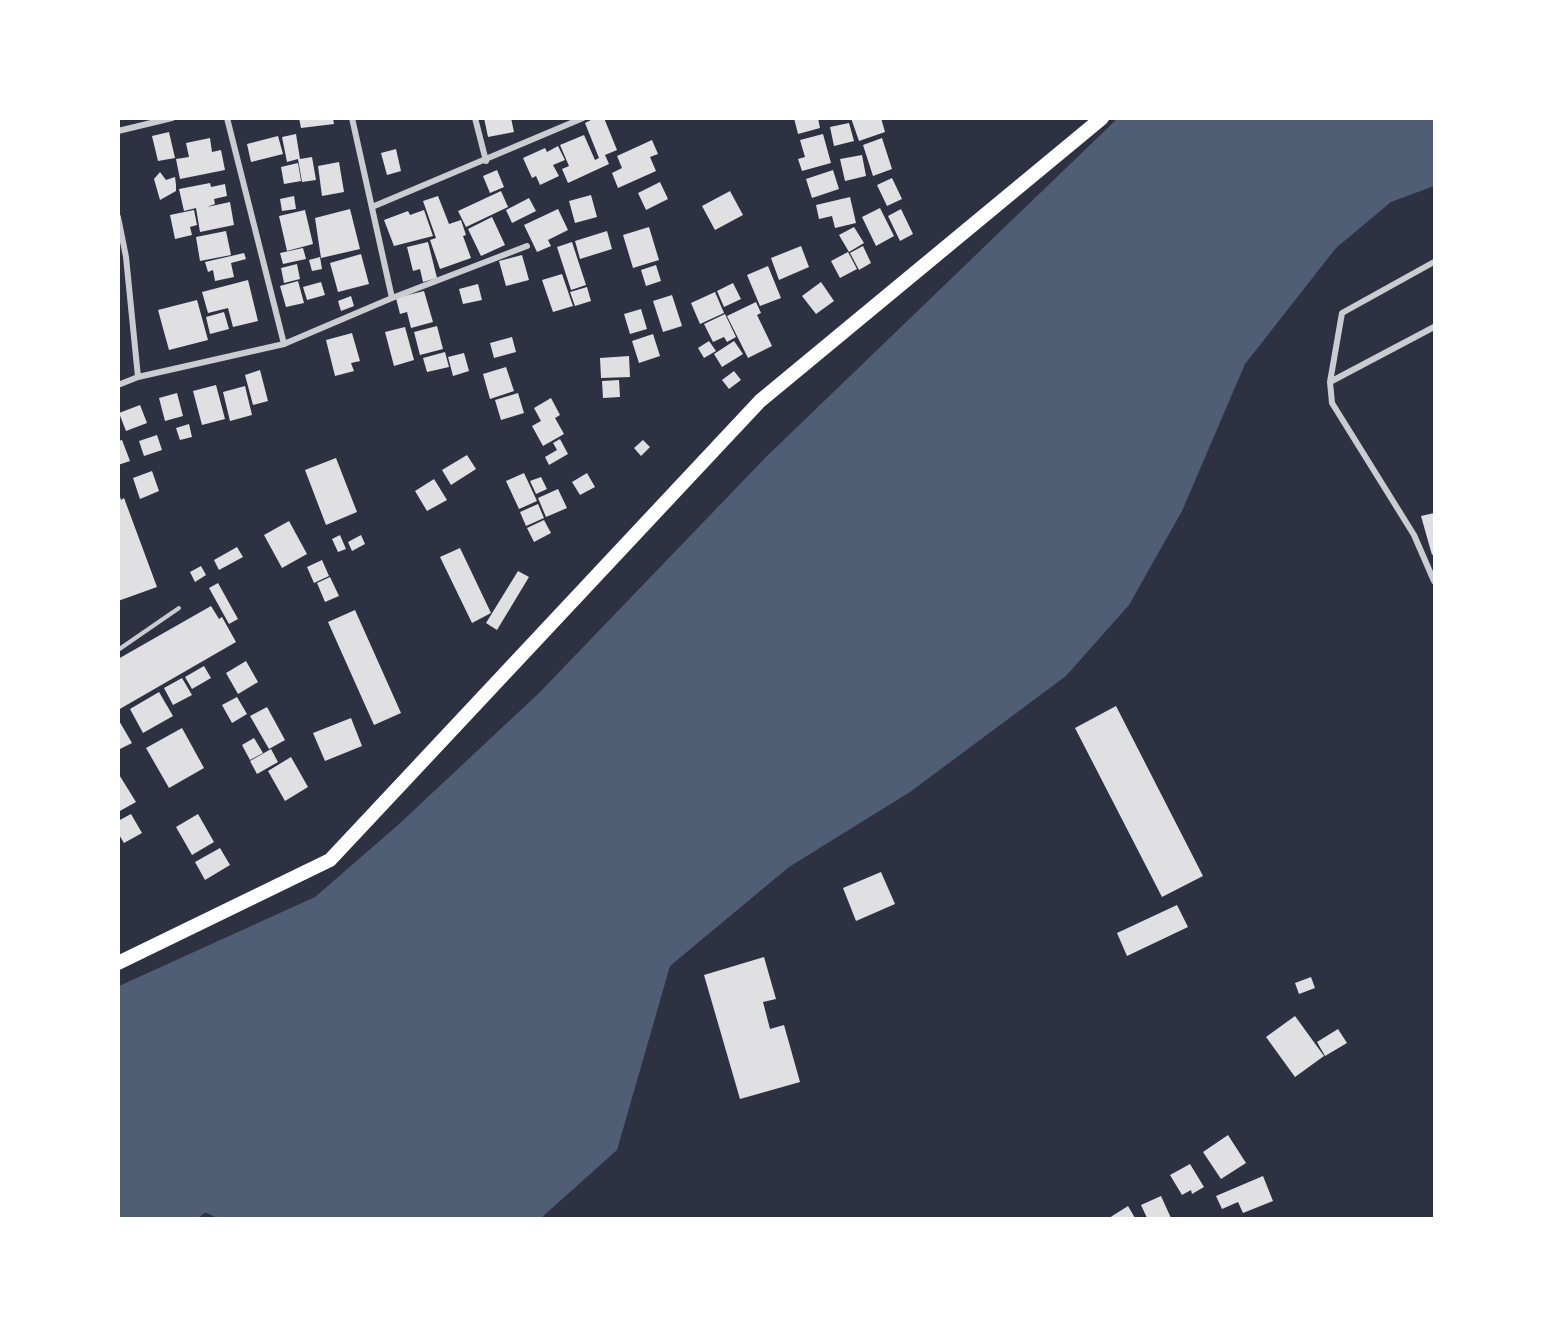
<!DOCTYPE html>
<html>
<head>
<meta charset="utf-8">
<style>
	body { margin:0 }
	#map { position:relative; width:1553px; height:1337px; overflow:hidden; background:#2d3142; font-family:Spectral,serif }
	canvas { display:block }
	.frame { position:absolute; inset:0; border:120px solid #fff; pointer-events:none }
</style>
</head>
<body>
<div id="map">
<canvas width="1553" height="1337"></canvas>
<div class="frame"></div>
</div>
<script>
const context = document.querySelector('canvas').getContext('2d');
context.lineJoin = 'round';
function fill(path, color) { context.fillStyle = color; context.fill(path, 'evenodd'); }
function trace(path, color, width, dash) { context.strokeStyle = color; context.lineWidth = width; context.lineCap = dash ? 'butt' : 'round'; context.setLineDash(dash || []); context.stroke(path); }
const water = new Path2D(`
	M1118 118 1434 119V186L1391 202 1336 248 1245 364 1182 511 1129 605 1066 676 910 792 789 867 670 966 617 1150 541 1218H217L173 1197 158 1218H119V986L315 897 398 825 539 693 766 457Z`);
const river = new Path2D(`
	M154 1218 188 1206 222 1178`);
const building = new Path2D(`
	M299 118H333L334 124 301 128Z
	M484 118H511L514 132 488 137Z
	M595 118H604L617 150 605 155 609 164 568 183 562 169 569 166 560 145 584 135 595 160 599 158 585 123Z
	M794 118H818L820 128 798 134Z
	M851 118H881L885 132 859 141Z
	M849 123 854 141 834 146 830 127Z
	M169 132 175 158 158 161 152 136Z
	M296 134 300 159 312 157 316 180 302 182 298 159 287 162 282 137Z
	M823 134 831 163 802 171 798 159 805 157 800 140Z
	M278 136 283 154 251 162 247 144Z
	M210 138 212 152 221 150 225 170 180 179 176 159 189 157 186 143Z
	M882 138 892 169 873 176 863 145Z
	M652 140 658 154 650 157 656 171 618 188 612 173 622 168 617 156Z
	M558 146 565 160 553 165 559 176 540 185 536 176 532 178 523 158 545 148 547 152Z
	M396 149 401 171 387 175 381 153Z
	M862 155 866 176 845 181 840 159Z
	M339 162 344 192 322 196 318 166Z
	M298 163 301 181 284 184 281 167Z
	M497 170 504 187 490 193 483 176Z
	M833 170 839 189 812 198 806 179Z
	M160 172 166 180 175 177 176 185V191L160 200 154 179Z
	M892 178 902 199 887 206 877 185Z
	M660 182 668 199 646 210 638 193Z
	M210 183 211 187 225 184 227 196 214 199 215 204 207 207 230 202 234 225 200 232 196 208 184 211 179 189Z
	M501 191 508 207 466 227 458 211Z
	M730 191 743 215 715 230 702 206Z
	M591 195 597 217 575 223 569 201Z
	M294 196 296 209 282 211 280 199Z
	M438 196 449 224 461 220 466 235 463 236 471 258 440 269 430 240 436 238 423 201Z
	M850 197 856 223 835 228 832 216 819 219 816 205Z
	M529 198 536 211 512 223 506 210Z
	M880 208 894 236 876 246 862 217Z
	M350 209 360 249 321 258 315 218Z
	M558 209 568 230 548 240 551 246 537 252 524 225Z
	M901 209 913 234 900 241 888 216Z
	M194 210 197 225 190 227 192 235 175 239 170 215Z
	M305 210 313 244 287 251 279 216Z
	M424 210 433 236 394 246 384 220 408 211 410 215Z
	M492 217 505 245 481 256 468 229Z
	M649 227 659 260 633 268 623 235Z
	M854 227 864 243 849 252 839 235Z
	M226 231 231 255 200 261 196 237Z
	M607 231 612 249 580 259 575 241Z
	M428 242 437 278 423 282 420 269 413 271 407 247Z
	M572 242 586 285 571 290 557 247Z
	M801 246 809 267 779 280 771 258Z
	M863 246 871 263 859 270 850 253Z
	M303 248 306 259 283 264 280 253Z
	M848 252 857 269 840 278 831 261Z
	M244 253 246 259 231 263 234 277 215 281 213 270 208 272 205 262Z
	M361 254 369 284 338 292 330 263Z
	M522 255 529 280 506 286 499 261Z
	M320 257 322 269 312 271 309 260Z
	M297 264 300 279 284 283 281 268Z
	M656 265 661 281 646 286 641 270Z
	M768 266 781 298 760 306 747 275Z
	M562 274 573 306 553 312 542 280Z
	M248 280 258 321 233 327 228 308 208 313 202 292Z
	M298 281 304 303 286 307 280 286Z
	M321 282 325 295 307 300 303 287Z
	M821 282 834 301 816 314 802 296Z
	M733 283 741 299 724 307 717 291Z
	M478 284 482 300 463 304 459 289Z
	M587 287 591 301 575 306 570 292Z
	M424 291 433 322 411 328 407 312 400 314 396 298Z
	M715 292 724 313 700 324 691 303Z
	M672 295 682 326 663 332 653 301Z
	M351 296 354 306 341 311 338 301Z
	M197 300 208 340 169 350 158 310Z
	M756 302 761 313 757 315 772 346 748 358 727 316Z
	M641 309 647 329 630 334 624 314Z
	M224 312 229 329 210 334 206 317Z
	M725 314 736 337 727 342 724 337 713 342 704 324Z
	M437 326 443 349 420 355 414 332Z
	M405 327 414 360 394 366 385 332Z
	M352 333 360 361 351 363 354 371 335 376 326 340Z
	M653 334 660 356 639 363 632 341Z
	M512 337 516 352 494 358 490 343Z
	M709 341 716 351 704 358 698 348Z
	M734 341 743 354 722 367 714 354Z
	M445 352 449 367 427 372 423 358Z
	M464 353 469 371 453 376 448 357Z
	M629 356 630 377 601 378 600 358Z
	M506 367 514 391 490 399 483 374Z
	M260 370 268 401 253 405 245 375Z
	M734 371 741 380 729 389 722 380Z
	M619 380 620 397 603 398 602 381Z
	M216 385 225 419 202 425 193 391Z
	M245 386 252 415 230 421 223 392Z
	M177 393 183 416 165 421 159 398Z
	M518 393 524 413 501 420 495 400Z
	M551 398 560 415 555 418 564 434 543 446 532 426 541 421 534 408Z
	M140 405 147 423 126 431 119 413Z
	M189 424 192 437 180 440 176 428Z
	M157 435 162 450 144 456 139 441Z
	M560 439 568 454 549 465 545 457 557 450 553 443Z
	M122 440 130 461 118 465V441Z
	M643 440 650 447 641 456 634 448Z
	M467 455 476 469 451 485 442 470Z
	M336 458 357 512 326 525 305 470Z
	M152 471 159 491 140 499 133 478Z
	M524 473 537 501 519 509 506 481Z
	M587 473 595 487 580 495 572 482Z
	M541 477 547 489 536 494 530 481Z
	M434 479 447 500 427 511 415 491Z
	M558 489 567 508 546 517 538 498Z
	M119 493 121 500 124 498 157 587 118 601Z
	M538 504 544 518 526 526 520 512Z
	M1434 513V554L1432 555 1421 516Z
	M544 520 551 533 534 542 527 528Z
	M289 521 307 554 282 568 264 535Z
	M340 535 346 549 338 552 332 539Z
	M361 535 365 544 352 551 348 542Z
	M237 547 243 557 219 570 214 560Z
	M460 548 491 613 472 623 440 557Z
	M322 560 329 576 314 583 307 567Z
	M201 566 206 575 195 582 190 572Z
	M518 571 529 577 497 630 486 623Z
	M330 577 339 596 325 602 317 583Z
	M218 583 238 619 229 624 209 588Z
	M211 606 219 619 222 617 236 642 118 710V659Z
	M355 610 401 713 374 725 328 622Z
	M246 661 258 682 238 694 226 673Z
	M204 666 211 678 192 689 185 677Z
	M182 678 192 695 173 705 164 688Z
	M159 692 173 716 143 733 130 709Z
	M237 697 247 714 232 723 222 705Z
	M1116 706 1203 876 1162 897 1075 728Z
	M267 707 285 740 269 749 250 716Z
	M351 718 362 746 325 761 313 733Z
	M118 719 132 743 118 750Z
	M182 728 204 768 169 788 146 748Z
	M254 738 263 753 250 760 242 745Z
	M271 749 278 762 257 774 250 761Z
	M291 757 308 787 285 801 268 771Z
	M118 773 136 802 118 812Z
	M131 814 142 833 124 843 118 833V821Z
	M198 814 214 842 192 855 176 827Z
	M220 848 230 865 205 880 195 862Z
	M881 872 895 904 856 921 843 888Z
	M1177 905 1188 927 1127 956 1117 933Z
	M764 957 776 999 763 1002 770 1029 784 1025 800 1082 740 1099 704 975Z
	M1311 977 1315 988 1299 994 1295 983Z
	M1295 1016 1324 1056 1295 1077 1266 1037Z
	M1338 1029 1347 1043 1325 1056 1317 1042Z
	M1228 1135 1246 1163 1221 1179 1203 1152Z
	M1190 1164 1204 1187 1192 1194 1191 1190 1182 1195 1170 1175Z
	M1263 1176 1273 1201 1243 1213 1238 1202 1222 1209 1216 1196Z
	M1161 1196 1171 1218H1147L1141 1205Z
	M1128 1206 1135 1218H1109Z`);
const service = new Path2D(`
	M118 650 179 608`);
const minor = new Path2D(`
	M227 118 284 344
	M475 118 486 161
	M118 131 172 118
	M372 207 583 118
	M118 217 126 257 138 377
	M1434 262 1342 313 1330 382 1332 403 1414 535 1434 581
	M392 298 527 246
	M1330 382 1434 327
	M118 385 138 377 284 344 392 298 352 118`);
const primary = new Path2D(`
	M118 963 330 860 760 401 1102 118`);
fill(water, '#4f5d75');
trace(river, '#4f5d75', 32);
fill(building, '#e0e0e3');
trace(service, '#caccd0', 4);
trace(minor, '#caccd0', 6);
trace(primary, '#fff', 14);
</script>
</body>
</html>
